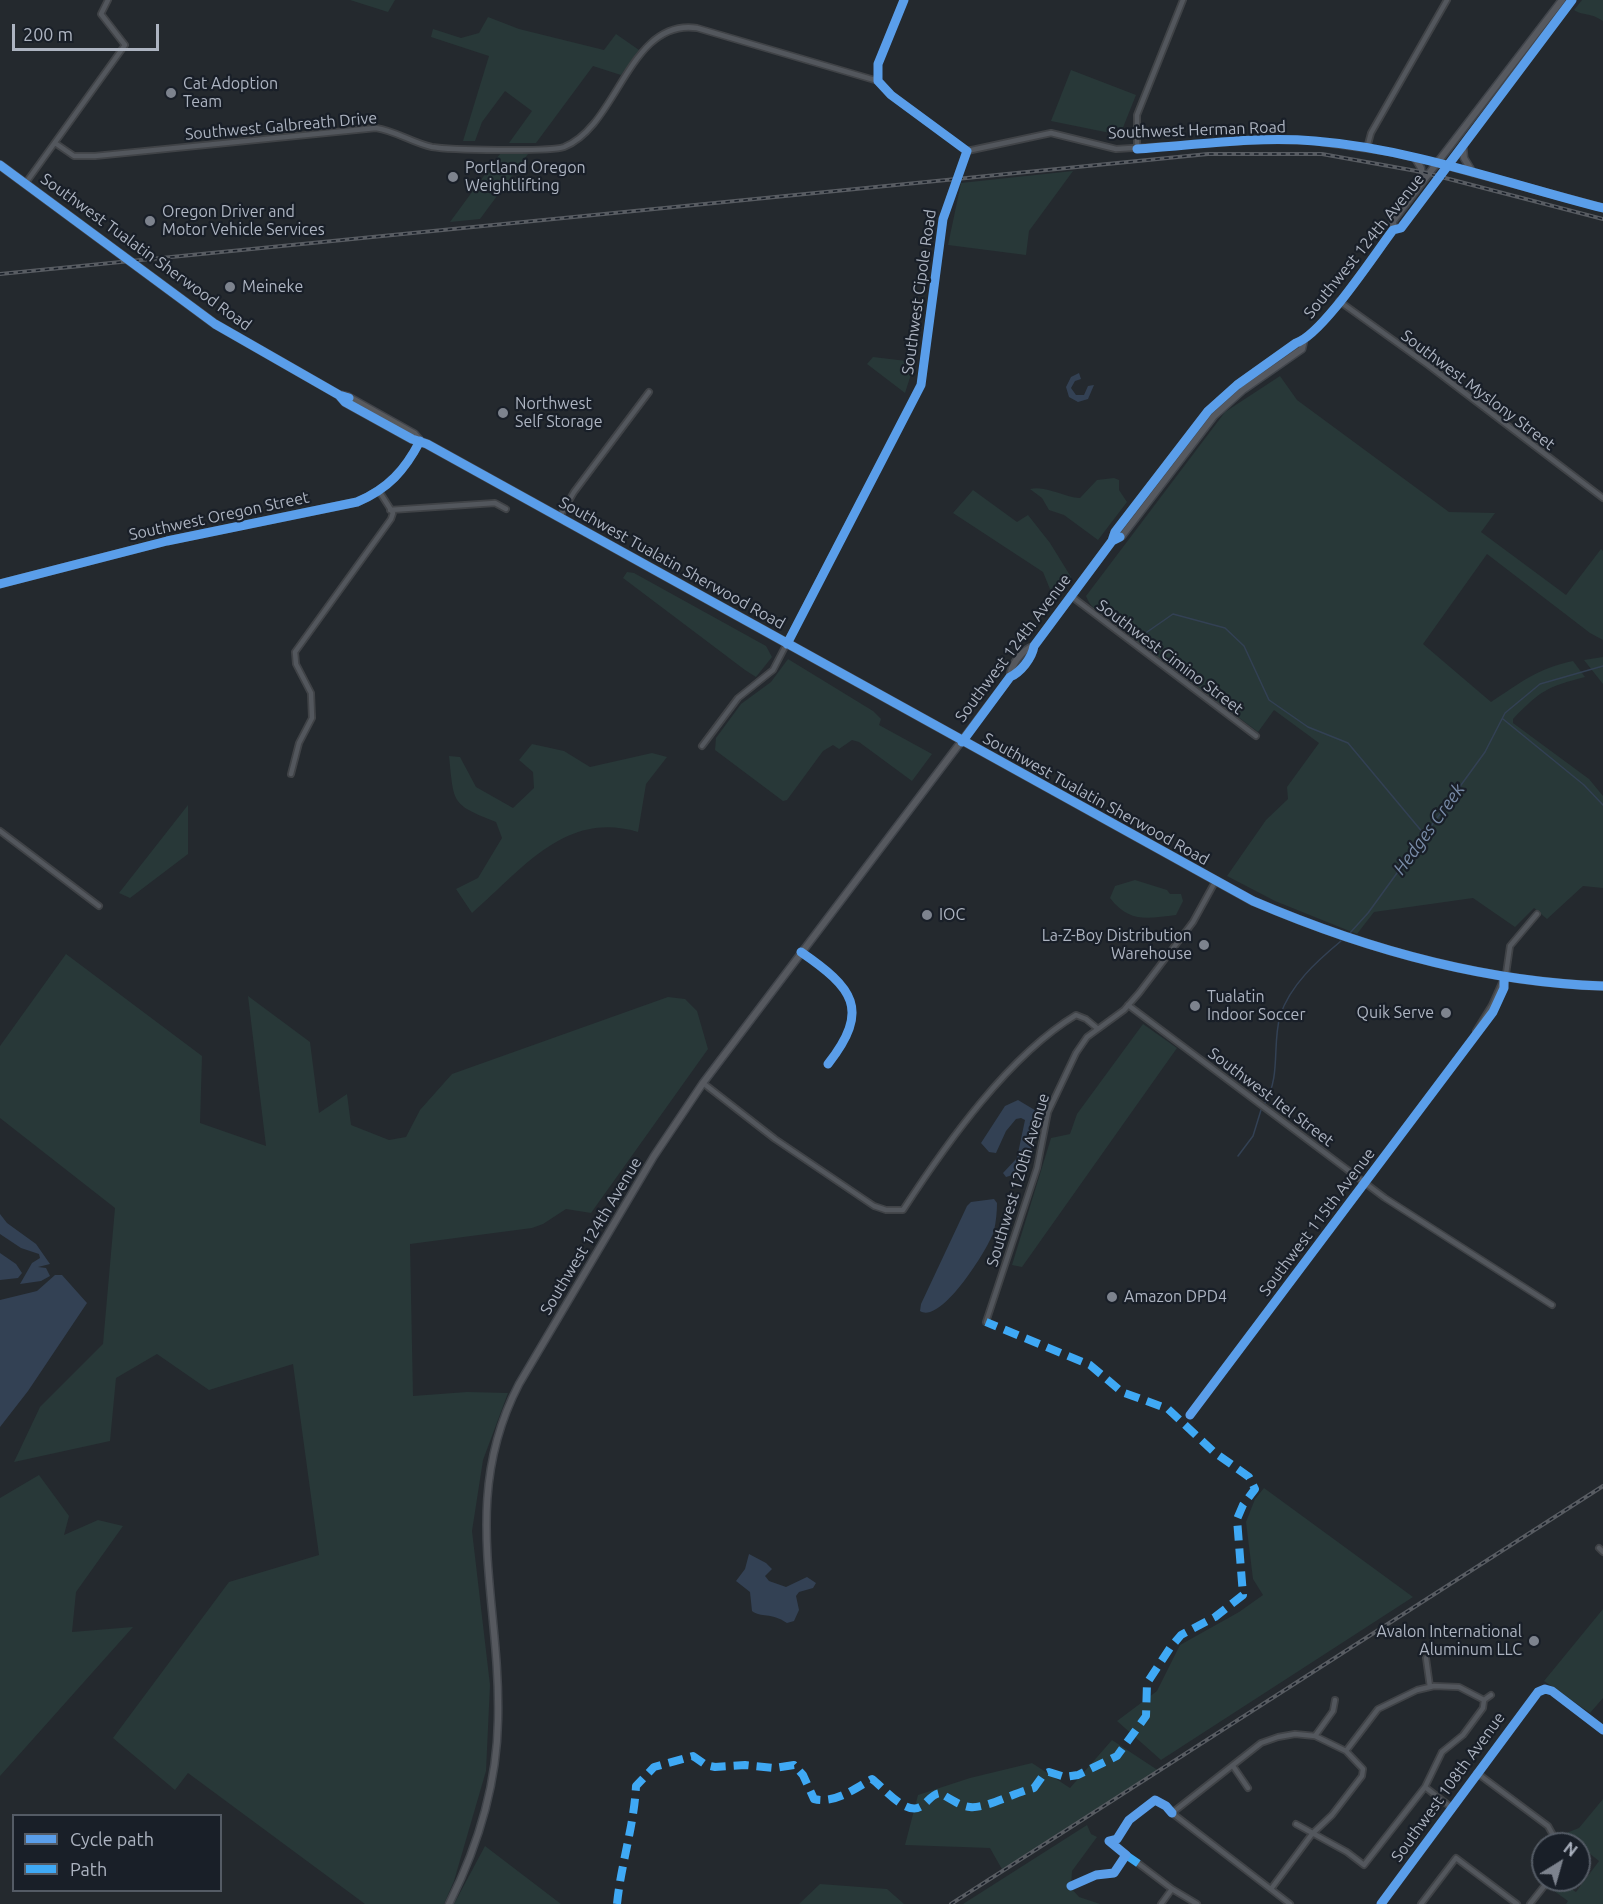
<!DOCTYPE html>
<html>
<head>
<meta charset="utf-8">
<style>
	body { margin:0 }
	#map { position:relative; width:1603px; height:1904px; overflow:hidden; background:#24292e; font-family:Ubuntu,sans-serif }
	canvas { display:block }
	.legend { position:absolute; left:12px; top:1814px; width:210px; height:78px; box-sizing:border-box; background:#191f28; border:2px solid #545b65; margin:0; padding:8px 10px; list-style:none; font-size:18px; color:#adb4c1 }
	.legend li { display:flex; align-items:center; gap:12px; height:30px }
	.legend b { width:30px; border:2px solid #545b65 }
	.north { position:absolute; left:1531px; top:1832px; width:60px; height:60px; box-sizing:border-box; background:#191f28; border:2px solid #545b65; border-radius:50%; rotate:37deg; font-size:16px; font-weight:700; line-height:24px; text-align:center; color:#adb4c1 }
	.north::after { content:''; display:block; margin:auto; width:21px; height:27px; background:#7d838e; clip-path:polygon(50% 0,100% 100%,50% 72%,0 100%) }
	.scale { position:absolute; left:12px; top:24px; width:147px; height:27px; box-sizing:border-box; border:3px solid #adb4c1; border-top:0; padding-left:8px; font-size:18px; line-height:21px; white-space:nowrap; color:#adb4c1; -webkit-text-stroke:4px #191f28; paint-order:stroke }
</style>
</head>
<body>
<div id="map">
<canvas width="1603" height="1904"></canvas>
<ul class="legend">
<li><b style="height:8px;background:#5a9eea"></b>Cycle path</li>
<li><b style="height:8px;background:#3fa9f5"></b>Path</li>
</ul>
<div class="north">N</div>
<div class="scale">200 m</div>
</div>
<script>
const context = document.querySelector('canvas').getContext('2d');
context.lineJoin = 'round';
function fill(path, color) { context.fillStyle = color; context.fill(path, 'evenodd'); }
function trace(path, color, width, dash) { context.strokeStyle = color; context.lineWidth = width; context.lineCap = dash ? 'butt' : 'round'; context.setLineDash(dash || []); context.stroke(path); }
function drawText(font, color, halo, rows, align = 'center') {
  context.font = font + ' Ubuntu,sans-serif'; context.lineWidth = 4.5; context.setLineDash([]); context.textBaseline = 'middle'; context.strokeStyle = halo; context.fillStyle = color; for (const [text, x, y, turn = 0] of rows) {
    context.save(); context.translate(x, y); context.rotate((+turn || 0) * Math.PI / 180); context.textAlign = isNaN(turn) ? turn : align; if (halo) context.strokeText(text, 0, 0); context.fillText(text, 0, 0); context.restore();
  }
}
const green = new Path2D(`
	M350 0H395L388 12Z
	M1582 0H1603V21C1590 12 1583 16 1574 10Z
	M488 17 519 29 604 50 616 34 639 50 621 75 593 66 536 143H509L532 111 505 91 482 122 475 141H463L489 56 431 37 433 29 461 38 479 33Z
	M1071 70 1136 95 1120 135 1051 121Z
	M500 154H528L480 219 450 222Z
	M1073 171 1029 231 1026 255 948 245 961 183Z
	M873 357 915 362 905 393 867 364Z
	M1280 376 1297 400 1449 512 1495 513 1481 532 1566 595 1601 549 1603 551V640L1590 633 1487 554 1423 644 1491 702C1522 682 1536 669 1573 661L1585 677C1547 687 1541 690 1513 719V723L1589 779 1603 796V888L1583 886 1547 919 1534 908 1515 927 1473 898 1374 912 1357 934 1275 901 1227 876 1266 820 1288 799 1287 787 1319 743 1274 710 1258 732 1126 633 1130 627C1114 615 1095 619 1086 596L1225 412Z
	M1114 478 1119 480V490L1127 502 1098 540 1064 515 1049 510 1042 498 1030 489C1046 485 1063 497 1080 498L1097 480Z
	M973 490 1017 522 1028 515 1050 543 1071 577 1054 599 1043 572 953 513Z
	M627 572 634 573 766 646 772 657 756 677 745 670 623 578Z
	M1603 657V684L1584 660Z
	M788 659 873 711 881 719 879 725 932 754 912 781 859 742 852 740 839 749 833 745 823 751 787 800 783 801 715 750 716 738 741 704 771 682Z
	M532 744 564 751 590 767 652 753 667 757 646 784 638 832C565 810 522 870 472 913L456 889 478 878 502 838 496 822C451 804 454 804 449 756L460 757 476 787 513 808 534 788 533 772 519 760Z
	M188 805V854L130 898 119 893Z
	M1135 880 1167 890 1170 894H1181L1183 901 1176 915C1149 918 1130 924 1110 898L1115 886Z
	M66 954 202 1056 200 1123 266 1146 248 996 310 1042 319 1113 347 1094 351 1125 389 1140 406 1137 420 1110 452 1074 668 997 685 999 697 1011 708 1049 591 1213 566 1209 543 1224 532 1228 410 1244 413 1396 467 1392 508 1393 483 1460 472 1531 490 1685 486 1771 454 1881 444 1904H365L188 1773 175 1790 113 1738 229 1582 319 1555 293 1364 209 1390 157 1354 116 1378 110 1441 14 1462 40 1407 103 1344 115 1208 0 1118V1046Z
	M1143 1024 1177 1048 1022 1267 1012 1265 1051 1138 1070 1134 1077 1114Z
	M39 1475 69 1516 64 1535 98 1520 123 1526 76 1592 72 1632 133 1627 0 1776V1498Z
	M1264 1488 1413 1597 1161 1760 1117 1721 1157 1691 1180 1645 1239 1612 1263 1595 1253 1579 1246 1522 1255 1499Z
	M1603 1609V1698L1590 1713 1544 1681Z
	M1112 1740 1159 1771 1003 1871 990 1848 905 1845 918 1795 970 1778 1032 1763 1070 1788Z
	M1603 1799V1904H1566L1568 1901 1550 1888 1557 1880 1576 1892 1599 1861 1585 1850H1579V1844H1564L1561 1835 1579 1828Z
	M1087 1825 1091 1834 1097 1837 1072 1871 1071 1888 1079 1897 1100 1904H963Z
	M485 1846 561 1904H454Z
	M820 1884 887 1889 904 1904H799Z`);
const water = new Path2D(`
	M1079 373 1081 379 1075 381 1071 388 1076 395H1084L1088 386 1094 385 1088 399 1078 402 1069 397 1066 387 1071 377Z
	M1018 1100 1038 1112V1119L1026 1171 1006 1177 1003 1173 1017 1158 1025 1120 1021 1118 1016 1119 1006 1131 996 1153 989 1152 981 1143 1005 1106Z
	M994 1199 997 1203C997 1212 996 1221 994 1231 988 1249 941 1325 920 1311L921 1304 967 1206 971 1202Z
	M0 1214 7 1223 36 1244 50 1264 38 1267 46 1268 50 1276 41 1281 20 1284 32 1263 40 1258 39 1254 21 1248 0 1234Z
	M0 1253 16 1264 22 1273 18 1278 0 1280Z
	M55 1275H62L87 1303 28 1391 0 1427V1300L37 1291Z
	M749 1554 766 1563 772 1569 765 1576 769 1581 786 1587 807 1577 816 1583 813 1588 799 1592 796 1596 799 1610 794 1621 787 1623C771 1612 761 1618 752 1611L750 1592 736 1581 745 1569Z`);
const stream = new Path2D(`
	M1147 632 1173 614 1225 628 1244 646 1269 700 1308 727 1348 743 1424 834
	M1503 719 1584 785 1603 805
	M1349 934 1368 913 1485 752 1505 713 1540 684 1603 666
	M1265 1103C1281 1076 1272 1045 1280 1016 1290 985 1317 961 1341 941
	M1238 1156 1253 1136 1261 1110`);
const minor = new Path2D(`
	M904 0 878 64V81L891 95 967 151
	M55 143 74 156H95L376 128C396 131 413 143 432 147 449 150 550 152 564 147 618 126 629 18 697 28L878 81
	M1367 148 1371 133 1447 0
	M1137 149V115L1183 0
	M967 151 1051 133 1116 149 1265 140 1312 141 1389 152 1437 163
	M25 184 125 45 101 14 108 0
	M1339 301 1428 365 1603 498
	M390 510 495 503 506 509
	M559 518 574 492 649 392
	M1071 596 1256 736
	M702 746 738 698 773 670 921 385 943 219 967 151
	M291 774 299 743 312 718 311 693 296 664 295 652 391 519 393 513 379 491
	M0 831 99 906
	M801 952C853 988 871 1009 828 1064
	M1128 1005 1385 1198 1552 1305
	M1476 1031 1492 1005 1504 978
	M703 1083 775 1139 874 1206 886 1210H903C946 1144 1009 1055 1076 1015L1086 1019 1098 1029
	M986 1322 1037 1168 1048 1112 1076 1053 1087 1037 1124 1010 1139 993 1193 922 1215 882
	M1190 1415 1493 1012 1504 988 1510 946 1537 914
	M1599 1548 1603 1552
	M1426 1658 1430 1687
	M1315 1736 1333 1711 1335 1700
	M1346 1751 1378 1709 1417 1690 1434 1686 1459 1687 1484 1700
	M1233 1766 1248 1788
	M1477 1773 1548 1826 1558 1844
	M1425 1787 1452 1808
	M1296 1824 1347 1852 1364 1865 1425 1787 1442 1752 1463 1735 1483 1708 1484 1700 1491 1695
	M1139 1864 1172 1889 1197 1904
	M1271 1889 1312 1834 1332 1815 1362 1776 1363 1769 1346 1751 1315 1736 1295 1734 1278 1737 1261 1743 1172 1813 1290 1904
	M1161 1904 1172 1889
	M1381 1904 1538 1692 1545 1689 1552 1691 1603 1730
	M1421 1904 1456 1858 1517 1904
	M1530 1904 1549 1880`);
const major = new Path2D(`
	M1463 147 1464 158 1473 173
	M1415 158 1421 168V182
	M1437 163 1603 208
	M1393 230V221L1424 180 1562 0
	M1112 541 1115 532 1208 411 1237 385 1296 343C1322 335 1374 255 1393 230L1401 228 1572 0
	M0 584 167 541 357 502C388 489 405 470 420 441
	M1010 677C1011 664 1022 650 1034 646
	M449 1904C478 1846 497 1786 498 1720 501 1600 459 1499 519 1384L654 1156 703 1083 1010 677C1021 672 1032 658 1034 646L1112 541 1122 536 1214 416 1243 390 1302 349 1304 340`);
const highway = new Path2D(`
	M0 165 215 324 339 395 348 397 414 434 420 441
	M339 395 345 402 412 439 427 444 1253 901C1365 949 1481 982 1603 986`);
const rail = new Path2D(`
	M0 274 1208 154H1322L1422 172 1603 219
	M951 1904 1603 1486`);
const quiet = new Path2D(`
	M1126 1855 1139 1864
	M617 1904C621 1864 634 1826 636 1786L654 1767 693 1756 706 1765 715 1767 745 1765 774 1768 794 1765 803 1775 814 1799C835 1804 854 1789 872 1779 883 1787 905 1815 920 1807 928 1803 931 1794 940 1793 949 1798 960 1806 970 1807 985 1809 1016 1792 1034 1788L1044 1774 1049 1772 1065 1777 1078 1775 1117 1756 1146 1716 1147 1683 1170 1648 1181 1635 1215 1617 1243 1595 1237 1519 1243 1505 1255 1489 1249 1477 1214 1452 1168 1409 1122 1392 1090 1365 986 1322`);
const cycleway = new Path2D(`
	M1137 149C1196 145 1256 136 1315 141 1413 149 1508 184 1603 208
	M0 165 215 324 339 395 349 398
	M339 395 345 402 412 439 427 444 1253 901C1365 949 1481 982 1603 986
	M1112 541 1115 532 1208 411 1237 385 1296 343C1322 335 1374 255 1393 230L1401 228 1572 0
	M0 584 167 541 357 502C388 489 405 470 420 441
	M787 644 921 385 943 219 967 151 891 95 878 81V64L904 0
	M962 742 1010 677C1021 672 1032 658 1034 646L1112 541 1120 537
	M801 952C853 988 871 1009 828 1064
	M1190 1415 1493 1012 1504 988V977
	M1071 1886 1096 1875 1114 1873 1126 1855 1109 1841 1117 1839 1129 1820 1155 1800 1166 1806 1172 1813
	M1381 1904 1538 1692 1545 1689 1552 1691 1603 1730`);
const markers = [
	[171,93,6,"#7d838e"],
	[453,177,6,"#7d838e"],
	[150,221,6,"#7d838e"],
	[230,287,6,"#7d838e"],
	[503,413,6,"#7d838e"],
	[927,915,6,"#7d838e"],
	[1204,945,6,"#7d838e"],
	[1195,1006,6,"#7d838e"],
	[1446,1013,6,"#7d838e"],
	[1112,1297,6,"#7d838e"],
	[1534,1641,6,"#7d838e"]
];
const poiNames = [
	["Cat Adoption",183,84],
	["Team",183,102],
	["Portland Oregon",465,168],
	["Weightlifting",465,186],
	["Oregon Driver and",162,212],
	["Motor Vehicle Services",162,230],
	["Meineke",242,287],
	["Northwest",515,404],
	["Self Storage",515,422],
	["IOC",939,915],
	["La-Z-Boy Distribution",1192,936,"right"],
	["Warehouse",1192,954,"right"],
	["Tualatin",1207,997],
	["Indoor Soccer",1207,1015],
	["Quik Serve",1434,1013,"right"],
	["Amazon DPD4",1124,1297],
	["Avalon International",1522,1632,"right"],
	["Aluminum LLC",1522,1650,"right"]
];
const streetNames = [
	["Southwest Galbreath Drive",281,126,-5],
	["Southwest Herman Road",1197,130,-2],
	["Southwest 124th Avenue",1364,246,-51],
	["Southwest Tualatin Sherwood Road",146,252,36],
	["Southwest Cipole Road",919,292,-82],
	["Southwest Myslony Street",1478,390,37],
	["Southwest Oregon Street",219,516,-12],
	["Southwest Tualatin Sherwood Road",672,563,29],
	["Southwest 124th Avenue",1013,648,-53],
	["Southwest Cimino Street",1170,657,37],
	["Southwest Tualatin Sherwood Road",1096,799,29],
	["Southwest Itel Street",1271,1097,37],
	["Southwest 120th Avenue",1018,1180,-73],
	["Southwest 115th Avenue",1317,1222,-53],
	["Southwest 124th Avenue",591,1236,-59],
	["Southwest 108th Avenue",1448,1787,-54]
];
const waterNames = [
	["Hedges Creek",1429,829,-54]
];
fill(green, '#283838');
fill(water, '#334154');
trace(stream, '#334154', 1.5);
trace(minor, '#404347', 8);
trace(major, '#41454b', 9);
trace(highway, '#41444a', 10);
trace(minor, '#53575d', 4.5);
trace(major, '#56595f', 6);
trace(highway, '#585a5e', 7);
trace(rail, '#585c62', 4);
trace(rail, '#191f28', 1.5, [4.5]);
trace(quiet, '#3fa9f5', 8, [15, 8]);
trace(cycleway, '#5a9eea', 9);
for (const [x, y, r, color] of markers) { const dot = new Path2D(); dot.arc(x, y, r, 0, 2 * Math.PI); context.fillStyle = color; context.fill(dot); trace(dot, '#191f28', 2); }
drawText('16px', '#adb4c1', '#191f28', poiNames, 'left');
drawText('16px', '#adb4c1', '#191f28', streetNames);
drawText('italic 18px', '#788ba7', '#191f28', waterNames);
</script>
</body>
</html>
